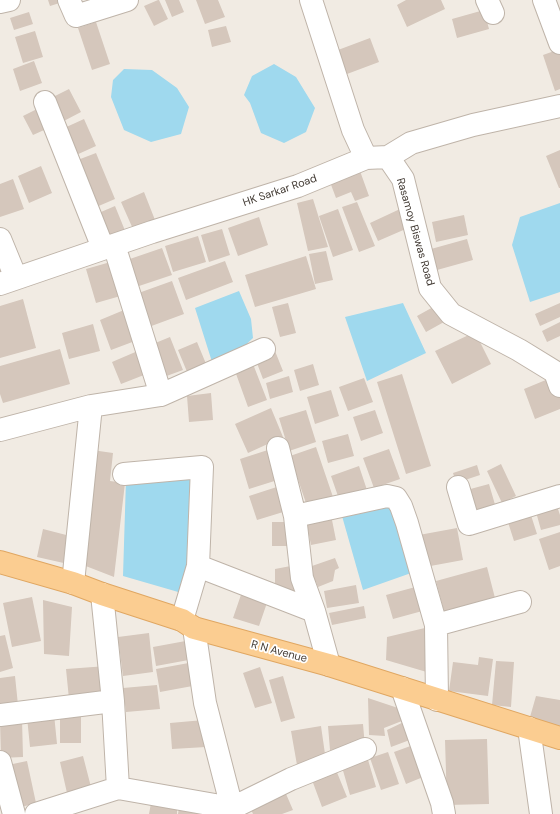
<!DOCTYPE html>
<html>
<head>
<meta charset="utf-8">
<style>
	body { margin:0 }
	canvas { display:block; background:#f1ebe3 }
</style>
</head>
<body>
<canvas width="560" height="814"></canvas>
<script>
const context = document.querySelector('canvas').getContext('2d');
context.lineJoin = 'round';
function fill(path, color) { context.fillStyle = color; context.fill(path, 'evenodd'); }
function trace(path, color, width, dash) { context.strokeStyle = color; context.lineWidth = width; context.lineCap = dash ? 'butt' : 'round'; context.setLineDash(dash || []); context.stroke(path); }
function drawText(font, color, halo, rows, align = 'center') {
  context.font = font + ' "DM Sans",sans-serif'; context.lineWidth = 3.5; context.setLineDash([]); context.textBaseline = 'middle'; context.strokeStyle = halo; context.fillStyle = color; for (const [text, x, y, turn = 0] of rows) {
    context.save(); context.translate(x, y); context.rotate((+turn || 0) * Math.PI / 180); context.textAlign = isNaN(turn) ? turn : align; if (halo) context.strokeText(text, 0, 0); context.fillText(text, 0, 0); context.restore();
  }
}
const water = new Path2D(`
	M274 64 296 77 315 108 306 132 284 143 261 133 250 103 244 95 252 76Z
	M124 69 152 70 177 88 189 107 181 134 151 142 124 130 111 97 113 80Z
	M560 203V292L530 302 512 245 520 217Z
	M239 291 251 319 253 338 236 354 213 365 195 308Z
	M403 303 426 353 367 381 345 317Z
	M194 467 192 596 123 576 126 479Z
	M388 496 414 572 363 590 340 509Z`);
const building = new Path2D(`
	M48 0H65L66 1 50 6Z
	M158 0H159L168 19 154 26 144 6Z
	M165 0H179L184 12 172 17Z
	M196 0H218L225 17 205 24Z
	M406 0H441L445 9 407 27 397 5Z
	M484 10 489 29 457 38 452 19Z
	M29 12 33 24 14 30 10 18Z
	M96 22 110 64 92 70 78 28Z
	M226 26 231 42 212 47 208 30Z
	M35 31 43 57 23 63 15 37Z
	M370 38 379 62 347 74 338 50Z
	M560 49V89L555 91 543 55Z
	M34 61 42 83 20 91 13 69Z
	M69 89 81 112 60 123 49 99Z
	M43 106 53 126 33 135 23 116Z
	M84 119 96 146 74 156 62 129Z
	M560 150V188H559L546 156Z
	M96 153 115 199 94 208 75 161Z
	M41 166 52 193 29 203 18 176Z
	M360 171 369 196 355 201 351 192 336 198 330 182Z
	M13 179 24 209 0 217V184Z
	M144 192 155 220 133 229 121 202Z
	M313 199 328 247 308 251 297 203Z
	M357 202 375 246 359 252 342 207Z
	M115 206 126 233 105 242 94 215Z
	M338 209 353 250 333 257 319 216Z
	M400 209 408 228 378 241 370 223Z
	M464 215 468 235 436 242 432 222Z
	M259 217 268 245 238 256 228 228Z
	M222 229 230 255 209 262 201 235Z
	M198 236 206 262 173 272 165 246Z
	M467 239 473 260 437 270 431 249Z
	M162 248 172 275 133 288 124 261Z
	M326 251 333 280 315 284 309 254Z
	M306 256 316 289 255 307 245 275Z
	M114 261 124 295 96 303 86 269Z
	M225 261 233 282 186 300 178 278Z
	M172 281 184 314 146 328 133 295Z
	M23 299 36 348 0 358V306Z
	M288 303 296 333 280 337 272 307Z
	M560 303V317L540 326 535 314Z
	M435 306 444 322 426 332 417 316Z
	M124 310 135 341 111 350 100 320Z
	M560 322V336L547 342 542 331Z
	M93 324 100 351 69 359 62 333Z
	M475 332 491 364 452 384 435 351Z
	M170 337 183 370 161 378 148 346Z
	M197 342 209 371 190 379 178 350Z
	M60 349 70 384 3 403 0 394V366Z
	M140 350 149 373 121 384 112 362Z
	M275 351 283 371 263 379 255 358Z
	M253 364 267 400 248 407 235 371Z
	M313 364 319 385 300 391 294 370Z
	M402 374 431 466 406 474 377 382Z
	M289 376 293 392 270 399 266 383Z
	M553 377 560 394V409L535 419 524 389Z
	M364 378 373 402 348 411 339 387Z
	M331 390 339 416 315 424 307 397Z
	M211 393 213 420 189 422 187 396Z
	M271 408 283 437 248 453 235 424Z
	M306 410 316 442 289 451 279 418Z
	M375 410 383 433 361 441 353 417Z
	M348 434 354 456 328 463 322 441Z
	M316 447 333 497 307 506 290 456Z
	M274 448 284 478 249 489 240 459Z
	M389 449 400 479 374 488 363 458Z
	M92 450 113 453 110 481 125 483 114 577 78 563Z
	M501 464 516 496 502 503 487 471Z
	M477 465 480 475 456 483 453 473Z
	M359 466 367 490 339 499 331 476Z
	M286 484 293 509 257 520 249 496Z
	M489 484 496 508 470 515 463 491Z
	M557 506 560 515V525L541 530 536 512Z
	M529 509 537 534 514 541 506 516Z
	M331 515 336 540 311 545 306 520Z
	M272 522H296V546H272Z
	M457 528 463 560 425 567 419 535Z
	M43 529 74 537 68 564 37 557Z
	M560 532V566L549 570 539 539Z
	M335 558 339 568 335 570 333 581 318 587 316 582 312 581 305 571 312 566Z
	M296 565 304 599 275 592V569Z
	M487 567 495 598 444 611 436 581Z
	M356 585 359 603 327 608 324 591Z
	M419 586 426 610 393 619 386 595Z
	M243 589 269 597 259 626 233 618Z
	M32 597 41 641 12 647 3 603Z
	M43 600 72 607 69 656 44 654Z
	M364 606 366 618 332 625 329 613Z
	M429 627 430 673 386 660 387 637Z
	M149 633 153 672 123 676 118 637Z
	M5 635 13 668 0 672V636Z
	M191 640 194 659 156 666 153 647Z
	M479 657 493 659 488 696 449 691 453 662 478 665Z
	M496 661 514 662 511 707 492 705Z
	M194 662 198 685 160 692 156 669Z
	M107 666 110 696 69 699 66 669Z
	M260 667 272 703 255 708 243 673Z
	M15 676 18 705 0 707V678Z
	M283 676 295 718 281 722 269 680Z
	M157 685 160 709 126 712 123 688Z
	M536 696 560 700V727L530 717Z
	M368 698 407 711V719L384 728 385 736 369 735Z
	M54 714 57 744 30 747 27 717Z
	M81 714V743H60V715Z
	M22 719 23 757 1 758 0 720Z
	M204 720 206 747 172 749 170 723Z
	M408 720 415 738 391 747 387 730Z
	M363 724 365 747 330 750 328 726Z
	M321 726 326 761 297 765 291 731Z
	M487 739 489 804 447 805 445 740Z
	M416 744 428 775 406 784 394 752Z
	M388 752 399 784 381 790 370 758Z
	M366 753 376 787 350 795 340 760Z
	M83 756 91 787 67 793 60 762Z
	M27 761 36 803 18 808 8 765Z
	M336 770 347 797 322 807 312 780Z
	M283 787 293 810 282 814H253L248 802Z
	M151 803 177 808V814H149Z
	M179 808 210 814H178Z`);
const minor = new Path2D(`
	M69 0 76 16 127 0
	M311 0 353 130 366 158
	M487 0 493 13
	M544 0 560 43
	M0 2 9 0
	M45 102 103 248
	M388 157 403 179 430 288 451 314 519 350 555 372 560 386
	M0 239 16 278
	M114 245 161 395
	M0 284 152 232 298 186 366 158 388 157 411 143 473 125 560 106
	M0 430 91 406 161 395 264 349
	M278 448 295 516 302 578 314 611 329 665
	M124 474 202 467 198 566 182 620
	M458 487 469 524 560 496
	M295 516 387 496 396 498 401 506 407 523 436 625 437 700
	M198 566 314 611
	M73 583 91 406
	M102 594 113 701 118 788
	M436 625 520 602
	M194 628 205 703 232 808 234 814
	M402 688 442 803 444 814
	M0 715 113 701
	M529 728 541 814
	M0 762 14 814
	M36 814 118 788 232 808 291 779 365 749`);
const major = new Path2D(`
	M0 562 73 583 102 594 182 620 194 628 329 665 560 738`);
const streetNames = [
	["HK Sarkar Road",280,191,-19],
	["Rasamoy Biswas Road",415,232,74],
	["R N Avenue",279,652,15]
];
fill(water, '#9fd9ee');
fill(building, '#d5c7bc');
trace(minor, '#bfb4a9', 24);
trace(major, '#e0a762', 24);
trace(minor, '#fff', 22);
trace(major, '#fbcd91', 22);
drawText('11px', '#423a33', '#fff', streetNames);
</script>
</body>
</html>
